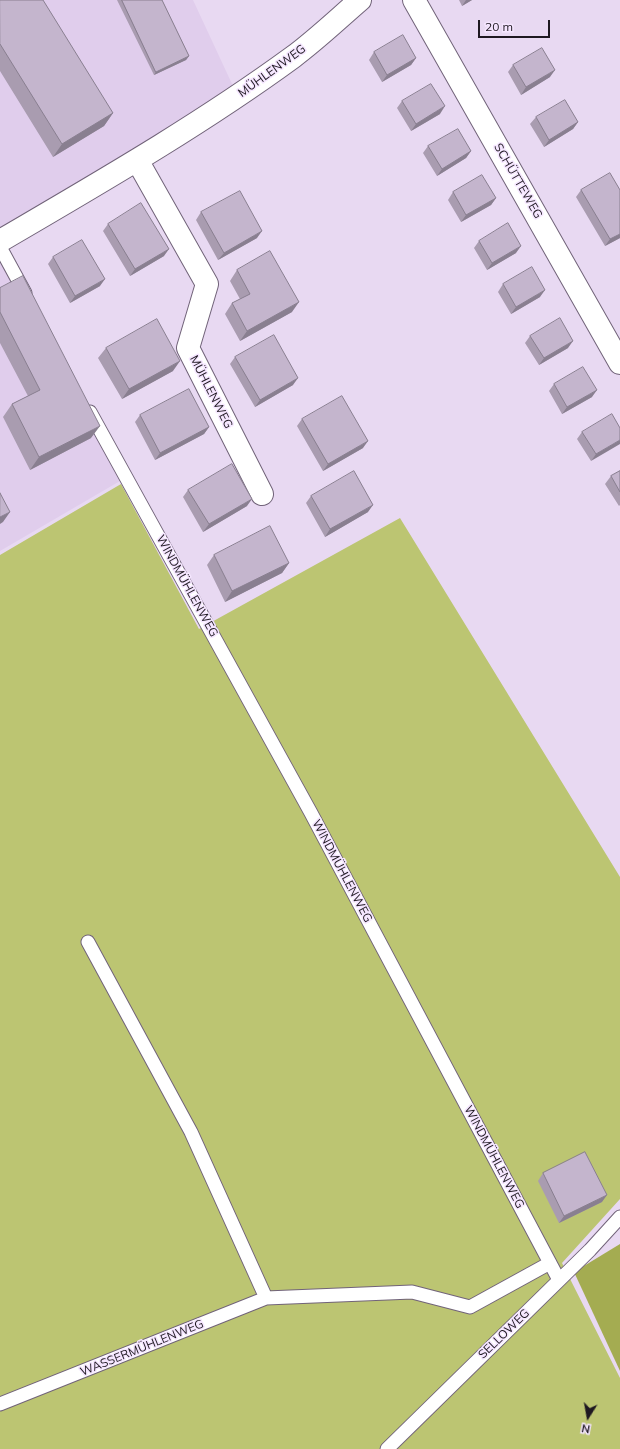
<!DOCTYPE html>
<html>
<head>
<meta charset="utf-8">
<style>
	body { margin:0 }
	#map { position:relative; width:620px; height:1449px; overflow:hidden; background:#e8d9f2; font-family:Mulish,sans-serif }
	canvas { display:block }
	.north { position:absolute; left:568px; top:1397px; width:40px; height:40px; -webkit-text-stroke:3px #f5e6ff; paint-order:stroke; rotate:191deg; font-size:11px; font-weight:700; line-height:16px; text-align:center; color:#1e1821 }
	.north::after { content:''; display:block; margin:auto; width:14px; height:18px; background:#1e1821; clip-path:polygon(50% 0,100% 100%,50% 72%,0 100%) }
	.scale { position:absolute; left:478px; top:20px; width:72px; height:18px; box-sizing:border-box; border:2px solid #1e1821; border-top:0; padding-left:5px; font-size:12px; line-height:14px; white-space:nowrap; color:#1e1821; -webkit-text-stroke:3px #f5e6ff; paint-order:stroke }
</style>
</head>
<body>
<div id="map">
<canvas width="620" height="1449"></canvas>
<div class="north">N</div>
<div class="scale">20 m</div>
</div>
<script>
const context = document.querySelector('canvas').getContext('2d');
context.lineJoin = 'round';
function fill(path, color) { context.fillStyle = color; context.fill(path, 'evenodd'); }
function trace(path, color, width, dash) { context.strokeStyle = color; context.lineWidth = width; context.lineCap = dash ? 'butt' : 'round'; context.setLineDash(dash || []); context.stroke(path); }
function drawText(font, color, halo, rows, align = 'center') {
  context.font = font + ' Mulish,sans-serif'; context.lineWidth = 3; context.setLineDash([]); context.textBaseline = 'middle'; context.strokeStyle = halo; context.fillStyle = color; for (const [text, x, y, turn = 0] of rows) {
    context.save(); context.translate(x, y); context.rotate((+turn || 0) * Math.PI / 180); context.textAlign = isNaN(turn) ? turn : align; if (halo) context.strokeText(text, 0, 0); context.fillText(text, 0, 0); context.restore();
  }
}
const built = new Path2D(`
	M0 0H193L239 99 0 229Z
	M0 258 120 481 0 551Z`);
const green = new Path2D(`
	M121 484 199 629 400 518 620 877V1199L562 1263 620 1378V1449H0V555Z`);
const forest = new Path2D(`
	M620 1244V1371L574 1272Z`);
const lane = new Path2D(`
	M0 247 25 293
	M90 412 311 813 559 1280
	M88 942 191 1132 266 1298
	M0 1404 266 1298 412 1292 470 1307 550 1263
	M387 1449 590 1250 620 1217`);
const street = new Path2D(`
	M414 0 620 363
	M137 160 207 284 188 348 262 494
	M0 241C99 183 200 125 293 57 316 40 338 19 360 0`);
const wall = new Path2D(`
	M0 0 113 113 104 126 53 157 0 71Z
	M117 0H162L189 56 186 60 154 75Z
	M459 0H472L462 6Z
	M374 52 416 58 411 65 382 82 369 60Z
	M513 65 550 77 521 95 508 72Z
	M402 101 440 114 411 131 397 108Z
	M536 117 578 122 573 129 544 147 530 124Z
	M428 146 471 151 466 158 437 176 423 153Z
	M581 190H620V238L605 246 576 197Z
	M453 192 496 198 491 205 461 222 448 200Z
	M201 212 257 238 218 260 196 220Z
	M108 224 164 256 130 276 103 231Z
	M479 241 516 253 487 270 474 248Z
	M53 257 100 286 70 303 48 264Z
	M237 270 292 312 240 341 225 314 232 303 240 299 230 281Z
	M503 284 540 297 511 314 498 292Z
	M0 288 91 438 30 470 3 417 12 404 28 396 0 343Z
	M530 336 568 348 539 365 525 343Z
	M106 348 173 371 122 399 98 358Z
	M235 357 293 385 255 407 230 364Z
	M554 384 592 397 562 414 549 391Z
	M140 415 209 427 204 434 155 460 135 422Z
	M302 419 363 448 323 471 297 426Z
	M620 428 591 461 577 439 582 432Z
	M620 471V505L619 506 605 484 611 476Z
	M188 490 247 506 203 532 183 497Z
	M311 496 368 512 325 537 306 503Z
	M214 555 289 563 282 573 225 602 207 565Z
	M543 1173 602 1202 559 1223 538 1181Z`);
const shadedWall = new Path2D(`
	M466 0H472L462 6Z
	M189 56 186 60 154 75 156 72Z
	M416 58 411 65 382 82 387 75Z
	M555 70 550 77 521 95 526 87Z
	M445 106 440 114 411 131 416 124Z
	M113 113 104 126 53 157 62 144Z
	M578 122 573 129 544 147 549 140Z
	M471 151 466 158 437 176 442 169Z
	M496 198 491 205 461 222 466 215Z
	M262 231 257 238 218 260 224 253Z
	M620 234V238L605 246 610 239Z
	M521 246 516 253 487 270 492 263Z
	M169 249 164 256 130 276 135 269Z
	M105 279 100 286 70 303 75 296Z
	M545 290 540 297 511 314 516 307Z
	M299 302 292 312 240 341 247 331Z
	M573 341 568 348 539 365 544 358Z
	M180 361 173 371 122 399 129 389Z
	M298 378 293 385 255 407 260 400Z
	M597 390 592 397 562 414 567 407Z
	M100 426 91 438 30 470 39 457Z
	M209 427 204 434 155 460 160 453Z
	M620 440V444L591 461 596 454Z
	M368 441 363 448 323 471 328 464Z
	M252 499 247 506 203 532 209 524Z
	M373 505 368 512 325 537 330 529Z
	M10 512 3 522 0 524V517Z
	M289 563 282 573 225 602 232 591Z
	M607 1195 602 1202 559 1223 564 1216Z`);
const building = new Path2D(`
	M0 0H43L113 113 62 144 0 44Z
	M122 0H162L189 56 156 72Z
	M403 35 416 58 387 75 374 52Z
	M542 48 555 70 526 87 513 65Z
	M431 84 445 106 416 124 402 101Z
	M565 100 578 122 549 140 536 117Z
	M458 129 471 151 442 169 428 146Z
	M610 173 620 190V234L610 239 581 190Z
	M482 175 496 198 466 215 453 192Z
	M240 191 262 231 224 253 201 212Z
	M141 203 169 249 135 269 108 224Z
	M508 223 521 246 492 263 479 241Z
	M82 240 105 279 75 296 53 257Z
	M270 251 299 302 247 331 232 303 250 294 237 270Z
	M532 267 545 290 516 307 503 284Z
	M23 276 100 426 39 457 12 404 40 390 0 312V288Z
	M560 318 573 341 544 358 530 336Z
	M157 319 180 361 129 389 106 348Z
	M274 335 298 378 260 400 235 357Z
	M583 367 597 390 567 407 554 384Z
	M189 389 209 427 160 453 140 415Z
	M342 396 368 441 328 464 302 419Z
	M612 414 620 428V440L596 454 582 432Z
	M232 464 252 499 209 524 188 490Z
	M354 471 373 505 330 529 311 496Z
	M620 471V492L611 476Z
	M0 493 10 512 0 517Z
	M270 526 289 563 232 591 214 555Z
	M585 1152 607 1195 564 1216 543 1173Z`);
const streetNames = [
	["MÜHLENWEG",272,71,-36],
	["SCHÜTTEWEG",518,181,60],
	["MÜHLENWEG",211,392,63],
	["WINDMÜHLENWEG",187,586,61],
	["WINDMÜHLENWEG",342,871,62],
	["WINDMÜHLENWEG",494,1157,62],
	["SELLOWEG",504,1334,-44],
	["WASSERMÜHLENWEG",142,1348,-22]
];
fill(built, '#e0cdec');
fill(green, '#bcc572');
fill(forest, '#a4ac51');
trace(lane, '#716379', 15);
trace(street, '#716379', 24);
trace(lane, '#fff', 13);
trace(street, '#fff', 22);
fill(wall, '#a99cb0');
fill(shadedWall, '#897f90');
fill(building, '#c4b5cd');
trace(building, '#897f90', 1);
drawText('12px', '#1e1821', '#f5e6ff', streetNames);
</script>
</body>
</html>
